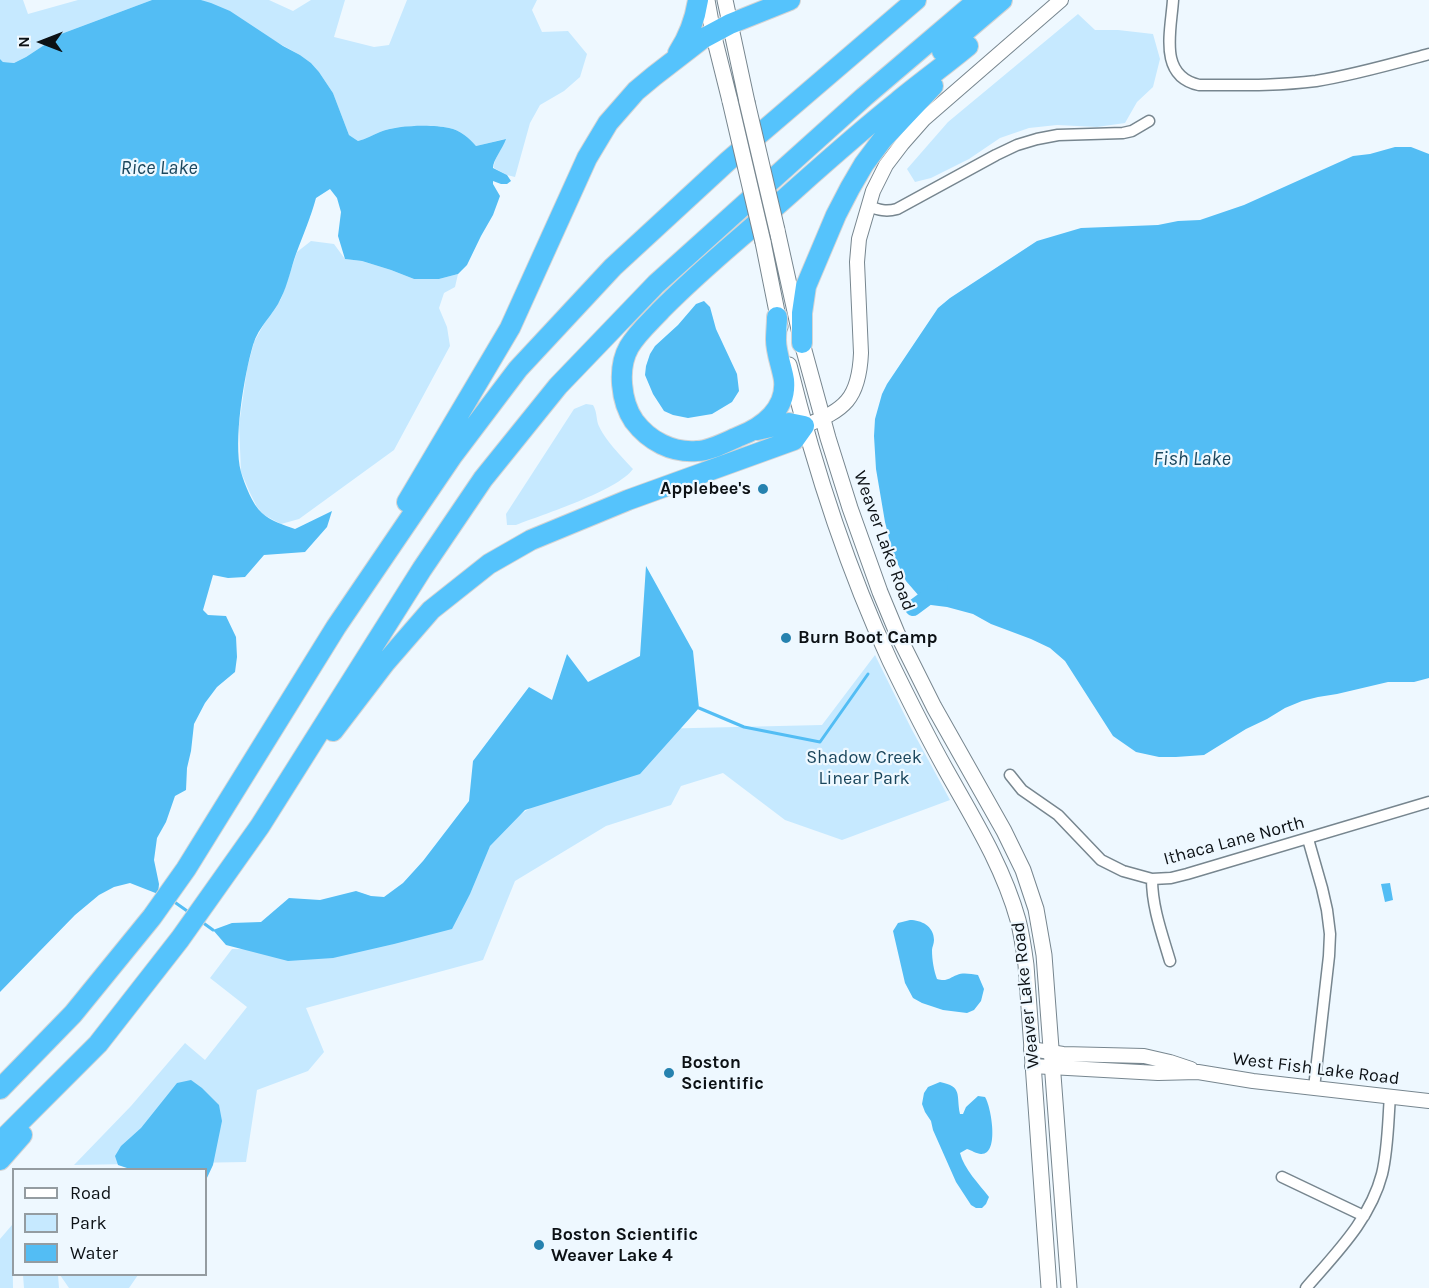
<!DOCTYPE html>
<html>
<head>
<meta charset="utf-8">
<style>
	body { margin:0 }
	#map { position:relative; width:1429px; height:1288px; overflow:hidden; background:#eef8ff; font-family:Karla,sans-serif }
	canvas { display:block }
	.legend { position:absolute; left:12px; top:1168px; width:195px; height:108px; box-sizing:border-box; background:#eef8ff; border:2px solid #949ca1; margin:0; padding:8px 10px; list-style:none; font-size:18px; color:#0c1115 }
	.legend li { display:flex; align-items:center; gap:12px; height:30px }
	.legend b { width:30px; border:2px solid #949ca1 }
	.north { position:absolute; left:12px; top:12px; width:60px; height:60px; -webkit-text-stroke:4px #eef8ff; paint-order:stroke; rotate:270deg; font-size:16px; font-weight:700; line-height:24px; text-align:center; color:#0c1115 }
	.north::after { content:''; display:block; margin:auto; width:21px; height:27px; background:#0c1115; clip-path:polygon(50% 0,100% 100%,50% 72%,0 100%) }
</style>
</head>
<body>
<div id="map">
<canvas width="1429" height="1288"></canvas>
<ul class="legend">
<li><b style="height:8px;background:#fff"></b>Road</li>
<li><b style="height:16px;background:#c6e9ff"></b>Park</li>
<li><b style="height:16px;background:#53bdf4"></b>Water</li>
</ul>
<div class="north">N</div>
</div>
<script>
const context = document.querySelector('canvas').getContext('2d');
context.lineJoin = 'round';
function fill(path, color) { context.fillStyle = color; context.fill(path, 'evenodd'); }
function trace(path, color, width, dash) { context.strokeStyle = color; context.lineWidth = width; context.lineCap = dash ? 'butt' : 'round'; context.setLineDash(dash || []); context.stroke(path); }
function drawText(font, color, halo, rows, align = 'center') {
  context.font = font + ' Karla,sans-serif'; context.lineWidth = 4.5; context.setLineDash([]); context.textBaseline = 'middle'; context.strokeStyle = halo; context.fillStyle = color; for (const [text, x, y, turn = 0] of rows) {
    context.save(); context.translate(x, y); context.rotate((+turn || 0) * Math.PI / 180); context.textAlign = isNaN(turn) ? turn : align; if (halo) context.strokeText(text, 0, 0); context.fillText(text, 0, 0); context.restore();
  }
}
const green = new Path2D(`
	M0 0H23L28 14 78 0H152L61 34 26 57 14 63 3 62 0 59Z
	M201 0H269L293 11 311 0H345L334 37 374 47 389 45 407 0H537L532 10 542 32 568 31 587 54 580 77 564 91 540 105 530 123 515 177 507 175 494 168C493 160 502 148 505 139L476 146C469 138 460 130 449 128 432 125 396 125 380 132 372 135 366 139 358 141L349 135 333 93 319 72 311 63 300 55Z
	M1078 14 1095 30H1118L1153 34 1160 59 1153 87 1137 102 1125 123 1097 127 1057 125 1029 128 1000 138 969 159 931 178 915 182 907 169 948 122Z
	M311 241 334 244 345 259 362 261 391 270 414 279H439L458 274 455 287 444 293 439 308 447 327 450 346 394 450 299 519 281 524 264 515 257 507 250 493 241 472 239 425 247 369 254 342 269 315 281 299 297 252Z
	M586 404 593 405C597 412 596 417 598 424 604 439 622 457 633 469 617 491 544 514 516 525H507L506 514 574 409Z
	M875 655 911 728 950 800 842 840 785 820 723 773 681 786 671 805 606 826 515 881 483 960 306 1008 324 1052 308 1071 257 1090 246 1162 74 1165 131 1106 185 1043 205 1060 247 1007 210 978 232 949 313 950 651 729 822 725Z
	M12 1225 13 1288H0V1239Z
	M23 1275H58L59 1288H24Z
	M60 1275H138L129 1288H69Z`);
const water = new Path2D(`
	M152 0H201L211 3 230 11 283 46 300 55 311 63 319 72 333 93 349 135 358 141C366 139 372 135 380 132 396 125 432 124 449 128 460 130 469 138 476 146L506 139C503 148 493 160 493 168L507 175 511 181 507 184H501L493 181V184L500 196 493 215 481 236 467 265 458 274 439 279H414L391 270 362 261 345 259 338 236 341 212 337 198 330 189 316 198C311 217 303 235 296 254 291 268 288 284 281 298 274 314 258 327 253 345 244 376 233 441 241 472 245 485 252 504 262 513 270 521 284 525 295 529L332 511 327 527 305 552 264 555 245 577 228 578 213 575 203 610 208 615 226 616 236 637 237 657 235 672 217 687 205 703 194 724 191 751 187 768 186 790 175 796 166 822 157 838 154 860 159 884 158 894 130 883 114 887 99 895 75 915 0 992V59L3 62 14 63 26 57 61 34Z
	M1395 147H1411L1429 154V678L1414 682H1388L1337 694 1318 697 1302 701 1285 708 1267 719 1246 729 1204 755 1176 757H1159L1136 752 1113 736 1065 661 1050 648 1031 639 991 624 973 614 947 607 931 605 919 596 906 581 893 554 885 522 876 469 874 436 875 419 882 394 887 384 938 308 950 298 1037 241 1081 228 1158 225 1178 221 1200 220 1244 205 1353 156 1370 154Z
	M704 301 710 307 716 329 737 374 739 391 732 402 712 414 688 418 673 415 664 411 653 394 645 375 646 366 650 354 655 346 678 325 696 304Z
	M646 566 693 651 699 708 640 774 525 810 490 846 470 894 452 929 394 944 333 958 288 961 226 945 213 930 232 923 261 922 289 898 320 900 356 891 371 896 384 897 403 883 423 861 469 801 473 761 529 687 552 700 567 654 588 682 640 656Z
	M1390 883 1393 900 1385 902 1381 884Z
	M910 920C921 920 934 926 934 940 934 944 932 947 932 950 932 960 934 971 937 979 947 982 949 978 957 975 963 972 971 974 978 975L984 989 981 1001 974 1010 967 1013 943 1010 922 1003 913 998 905 983 893 931 898 923Z
	M191 1080 202 1088 219 1105 222 1121 213 1165 206 1180V1170L130 1169 118 1165 115 1156 121 1146 141 1128 177 1083Z
	M940 1082C963 1087 956 1094 960 1114H963L966 1107 978 1096 985 1097C991 1106 1000 1155 981 1154 977 1154 971 1150 967 1149L960 1153C964 1169 979 1184 989 1197L986 1204 982 1208H976L971 1205 956 1182 933 1130 931 1121 925 1112 922 1104 924 1093 928 1087Z`);
const stream = new Path2D(`
	M699 708 744 727 820 742 868 674
	M173 901 190 913
	M202 922 213 930`);
const river = new Path2D(`
	M913 608 940 588`);
const minor = new Path2D(`
	M1173 0C1171 31 1158 76 1199 85 1238 85 1277 86 1316 81 1354 75 1392 64 1429 54
	M868 206C879 210 886 212 897 209L996 155 1017 145 1037 139 1058 135 1123 133 1132 131 1149 121
	M1010 775 1022 790 1058 815 1101 860 1123 871 1152 879 1171 878 1187 874 1429 802
	M1308 839 1322 888 1327 910 1330 934 1329 956 1314 1088
	M1152 879C1152 907 1162 934 1170 961
	M1282 1177 1364 1216
	M1306 1288C1336 1253 1370 1220 1382 1174 1388 1149 1388 1122 1390 1096`);
const tertiary = new Path2D(`
	M804 426C845 410 859 399 861 353L857 262 859 239 873 191 886 165 902 144 924 119 1061 0
	M1031 1049 1063 1054 1144 1056 1170 1062 1191 1069
	M1032 1066 1158 1073 1198 1072 1253 1081 1429 1101`);
const secondary = new Path2D(`
	M707 0 713 33 730 101
	M725 0 747 102
	M777 230 802 343 828 438 850 508 880 592 897 633 934 707 1004 831 1023 870 1036 909 1044 955 1069 1288
	M763 242 780 327
	M789 365C814 466 846 566 890 661 908 698 926 734 946 770 973 818 1003 866 1018 920 1022 935 1024 950 1026 965L1049 1288`);
const motorway = new Path2D(`
	M942 51 1002 0
	M678 53C689 36 695 20 698 0
	M777 317C777 325 776 332 776 340 776 353 782 367 784 380 787 409 763 427 740 436 728 441 710 451 697 451 672 453 649 441 634 421 621 402 617 368 629 347 637 333 650 322 661 310 687 284 714 260 742 236 793 192 844 144 897 102 920 83 945 65 968 46
	M802 343V313L806 286 836 215 850 188 864 164 882 140 933 86
	M407 502 510 328 587 158 608 123 636 91 654 76 702 39 730 24 790 0
	M333 731 385 663 431 610 489 564 531 540 628 500 794 440 804 426 789 423 757 430
	M0 1089 73 1014 152 917 186 869 336 627 453 455 518 369 613 267 728 161 916 0
	M0 1142 98 1044 180 939 260 826 422 569 483 479 558 386 656 284 864 97 978 0
	M0 1160 22 1135`);
const secondaryBridge = new Path2D(`
	M730 101 763 242
	M747 102 777 230`);
const markers = [
	[763,489,6,"#2682af"],
	[786,638,6,"#2682af"],
	[669,1073,6,"#2682af"],
	[539,1245,6,"#2682af"]
];
const poiNames = [
	["Applebee's",751,489,"right"],
	["Burn Boot Camp",798,638],
	["Boston",681,1063],
	["Scientific",681,1084],
	["Boston Scientific",551,1235],
	["Weaver Lake 4",551,1256]
];
const streetNames = [
	["Weaver Lake Road",884,541,70],
	["Ithaca Lane North",1234,841,-15],
	["Weaver Lake Road",1026,995,-96],
	["West Fish Lake Road",1316,1069,7]
];
const parkNames = [
	["Shadow Creek",864,758],
	["Linear Park",864,779]
];
const waterNames = [
	["Rice Lake",159,168],
	["Fish Lake",1192,459]
];
fill(green, '#c6e9ff');
fill(water, '#53bdf4');
trace(stream, '#53bdf4', 3);
trace(river, '#53bdf4', 16);
trace(minor, '#77868f', 13);
trace(tertiary, '#77868f', 16);
trace(secondary, '#77868f', 17);
trace(motorway, '#d3d4d5', 22);
trace(minor, '#fff', 10);
trace(tertiary, '#fff', 14);
trace(secondary, '#fff', 15);
trace(motorway, '#55c3fc', 20);
trace(secondaryBridge, '#77868f', 17, []);
trace(secondaryBridge, '#fff', 15);
for (const [x, y, r, color] of markers) { const dot = new Path2D(); dot.arc(x, y, r, 0, 2 * Math.PI); context.fillStyle = color; context.fill(dot); trace(dot, '#eef8ff', 2); }
drawText('bold 18px', '#0c1115', '#eef8ff', poiNames, 'left');
drawText('18px', '#0c1115', '#eef8ff', streetNames);
drawText('18px', '#1a465d', '#eef8ff', parkNames);
drawText('italic 20px', '#1b475e', '#eef8ff', waterNames);
</script>
</body>
</html>
